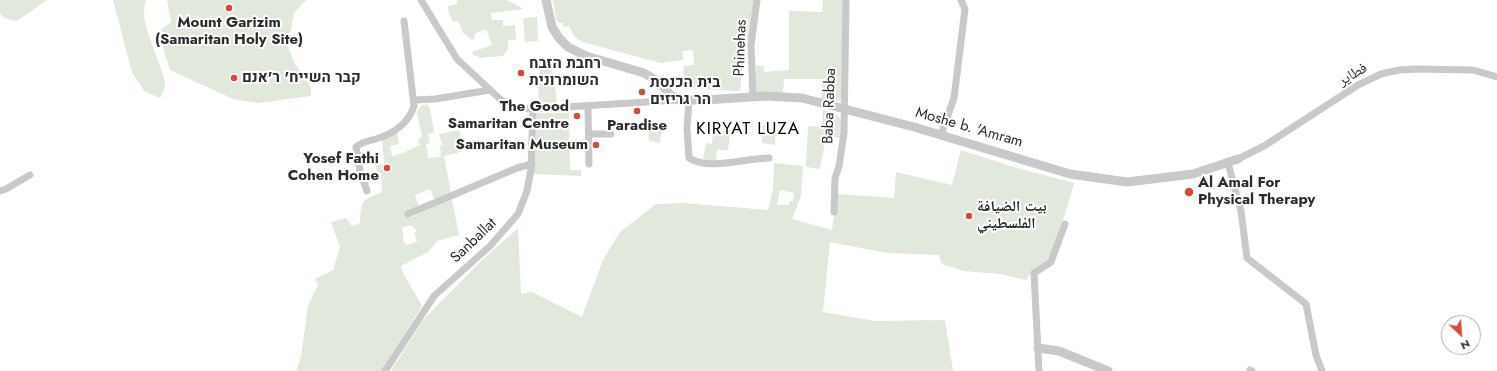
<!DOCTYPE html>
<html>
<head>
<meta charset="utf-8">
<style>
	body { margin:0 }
	#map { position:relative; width:1497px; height:371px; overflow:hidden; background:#fff; font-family:Jost,sans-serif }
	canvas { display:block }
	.north { position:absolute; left:1441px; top:315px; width:40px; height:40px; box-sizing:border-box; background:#fff; border:1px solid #ababab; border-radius:50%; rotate:155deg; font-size:11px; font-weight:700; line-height:16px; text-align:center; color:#2c2c2c }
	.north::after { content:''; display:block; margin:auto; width:14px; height:18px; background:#d84b3a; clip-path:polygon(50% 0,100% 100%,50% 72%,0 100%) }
</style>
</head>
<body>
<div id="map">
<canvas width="1497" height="371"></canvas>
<div class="north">N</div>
</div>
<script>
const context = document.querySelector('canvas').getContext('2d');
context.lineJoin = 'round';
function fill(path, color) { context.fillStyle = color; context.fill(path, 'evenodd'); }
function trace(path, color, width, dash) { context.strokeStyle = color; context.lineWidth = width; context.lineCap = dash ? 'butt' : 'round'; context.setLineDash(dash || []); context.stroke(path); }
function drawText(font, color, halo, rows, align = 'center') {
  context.font = font + ' Jost,"Noto Naskh Arabic",Heebo,sans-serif'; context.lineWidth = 4; context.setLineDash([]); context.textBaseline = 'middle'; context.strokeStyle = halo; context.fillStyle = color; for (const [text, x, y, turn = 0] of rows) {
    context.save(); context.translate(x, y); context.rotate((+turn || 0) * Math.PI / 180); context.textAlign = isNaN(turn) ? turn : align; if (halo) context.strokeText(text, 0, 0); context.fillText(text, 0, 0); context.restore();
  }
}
const green = new Path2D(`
	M0 0H47L17 21 4 18 0 13Z
	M113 0H146C137 24 162 60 165 84 165 88 162 94 160 98L144 91 132 72Z
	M167 0H306L294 13 288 46 294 62 311 88V96L258 103 233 99 170 70 158 32 171 22Z
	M457 0H507L524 9 491 13 492 20H503V26L515 25 516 40H508V49L503 56 479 58 477 55 474 56 472 52 492 45 486 29 474 34 475 38 472 40 463 33 458 21 453 22 448 11V6L457 4Z
	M553 0H754L749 41 745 40 740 91 694 89 690 86 691 78H683L684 66 694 65 693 50 683 51V60L661 63 582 42 574 36 569 26 563 27V23H559L556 19Z
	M823 0H843V97L841 100 834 102 821 100 822 79H784L783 94 755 93 756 65 764 66V72L789 70V11L822 12Z
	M537 17 538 41 525 42 523 18Z
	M540 63H551C552 78 557 89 557 105H539L538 81 540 80Z
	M427 104 430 109 434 132 428 134 430 143 426 144 428 158 441 157 440 146 442 145 439 134 459 130 464 146 458 148V153L444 156 451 193 434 199 430 189 415 195 419 206 407 213 409 218 452 199 459 235 437 241 428 252 401 266 403 273 422 306 381 371H296L301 357 308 306 318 285 315 279 333 270 340 247 331 222 346 218 352 226 360 223C361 200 361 201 382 192L381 173 377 174 376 166 384 164 382 140 397 130 399 144 390 146 392 156C404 154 411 148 420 145L418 139 422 137 417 112 421 106ZM407 226H413L414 229H416V232H414L417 242 407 245 404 243 402 228Z
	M823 110C843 114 843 120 840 138L826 136 820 169 806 167 808 126 822 127Z
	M536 113H569L570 170H581V176L533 174 535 157Z
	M763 125 776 126 775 145 762 143Z
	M648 129 662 130 660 143 649 141Z
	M722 131H729L730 134 728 150H717L716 161 703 159 706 143 712 144 713 134Z
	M961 150 1010 166 1074 183 1065 214 1049 261 1032 272 1026 280 1000 274 964 271 942 264 939 255 887 253 830 242 823 312 875 321 945 320 953 371H391L423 320 480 262 518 228 521 294 532 292 582 317 603 260 620 232 656 204 684 203 768 210 773 189 774 163 803 166 801 196 792 219 832 230 837 194 894 198 896 172 952 185ZM780 190 794 193 793 201H790L789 205H777Z`);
const minor = new Path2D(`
	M421 0 457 59 501 100 517 108 533 109 679 100
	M753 96 751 45 757 0
	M414 100 435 99 490 90
	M689 101 687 128 689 158C710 171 745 158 769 158
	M588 107 589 164
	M589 134H611
	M941 135 954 98 965 9 961 0
	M1238 159 1264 146 1358 85 1381 74 1399 70 1417 69 1473 70 1497 77
	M1228 163 1241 211 1247 258 1306 304 1316 355 1322 371
	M0 191 6 189 30 175
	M367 191 360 171 356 147C361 142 369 141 376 139 393 134 409 123 414 106L404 21
	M834 212 835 178 839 166 844 133 846 0
	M408 214 517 168 532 164
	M1250 370 1252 371
	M385 371 434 296 490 246 518 214 527 191 531 169 533 109
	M1039 371 1034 273 1051 262 1065 224`);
const tertiary = new Path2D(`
	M546 0 552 27 559 38 568 47 586 56 644 73 659 82 670 95 679 100H705L766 96 802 98 914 127 1070 174 1127 182 1193 174 1238 159
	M1038 348 1059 351 1108 371`);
const markers = [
	[229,8,4,"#d84b3a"],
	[521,73,4,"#d84b3a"],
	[234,78,4,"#d84b3a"],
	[642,92,4,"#d84b3a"],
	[637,111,4,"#d84b3a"],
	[577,116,4,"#d84b3a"],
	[596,145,4,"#d84b3a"],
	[387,168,4,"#d84b3a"],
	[1189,192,5,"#d84b3a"],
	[969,216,4,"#d84b3a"]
];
const poiNames = [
	["Mount Garizim",229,23,"center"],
	["(Samaritan Holy Site)",229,40,"center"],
	["רחבת הזבח",529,64],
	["השומרונית",529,81],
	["קבר השייח' ר'אנם",242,78],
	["בית הכנסת",650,83],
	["הר גריזים",650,100],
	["The Good",569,107,"right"],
	["Samaritan Centre",569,124,"right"],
	["Paradise",637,126,"center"],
	["Samaritan Museum",588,145,"right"],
	["Yosef Fathi",379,159,"right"],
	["Cohen Home",379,176,"right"],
	["Al Amal For",1198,183],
	["Physical Therapy",1198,200],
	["بيت الضيافة",977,207],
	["الفلسطيني",977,224]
];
const streetNames = [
	["Phinehas",741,48,-88],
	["فطاير",1353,75,-30],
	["Baba Rabba",830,106,-88],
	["Moshe b. 'Amram",969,128,16],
	["Sanballat",474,241,-44]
];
const quarterNames = [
	["KIRYAT LUZA",748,130]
];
fill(green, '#e0e9db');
trace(minor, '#c9c9c9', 7);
trace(tertiary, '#c9c9c9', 9);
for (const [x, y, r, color] of markers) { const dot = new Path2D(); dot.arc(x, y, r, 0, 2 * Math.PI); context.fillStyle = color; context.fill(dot); trace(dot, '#fff', 1.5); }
drawText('bold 15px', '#2c2c2c', '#fff', poiNames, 'left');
drawText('15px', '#2c2c2c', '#fff', streetNames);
context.letterSpacing = '1px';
drawText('17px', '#000', '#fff', quarterNames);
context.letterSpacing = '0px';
</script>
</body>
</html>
